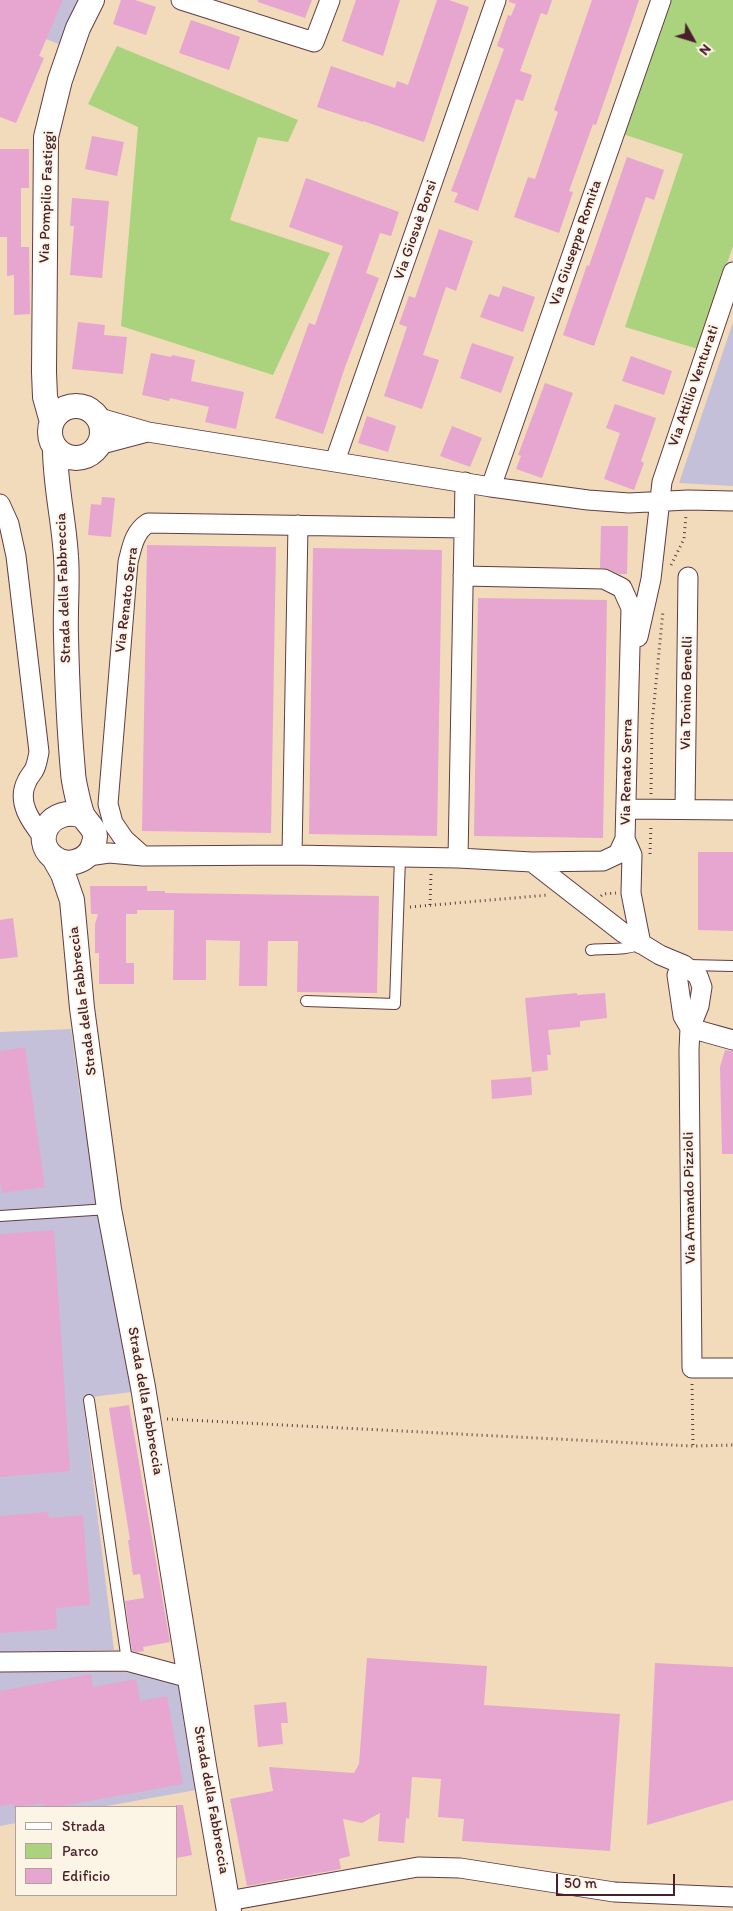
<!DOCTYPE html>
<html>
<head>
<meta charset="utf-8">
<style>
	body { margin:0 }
	#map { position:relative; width:733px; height:1911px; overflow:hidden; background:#f1dbbb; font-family:Itim,sans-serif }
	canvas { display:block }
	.legend { position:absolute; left:15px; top:1806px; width:162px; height:90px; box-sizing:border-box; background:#fcf5e5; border:1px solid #b59f9b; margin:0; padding:6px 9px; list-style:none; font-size:15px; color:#4a1f2b }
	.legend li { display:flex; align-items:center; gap:10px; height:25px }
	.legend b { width:25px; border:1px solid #b59f9b }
	.north { position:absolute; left:668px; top:15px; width:50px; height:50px; -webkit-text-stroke:4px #fcf5e5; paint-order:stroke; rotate:129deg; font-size:14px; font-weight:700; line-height:20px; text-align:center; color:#4a1f2b }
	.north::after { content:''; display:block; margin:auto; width:18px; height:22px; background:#4a1f2b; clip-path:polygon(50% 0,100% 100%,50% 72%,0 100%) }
	.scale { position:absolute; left:556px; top:1874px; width:119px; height:22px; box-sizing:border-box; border:2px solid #4a1f2b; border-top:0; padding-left:6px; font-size:15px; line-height:18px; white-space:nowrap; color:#4a1f2b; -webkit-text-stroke:4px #fcf5e5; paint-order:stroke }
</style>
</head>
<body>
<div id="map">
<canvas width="733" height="1911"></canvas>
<ul class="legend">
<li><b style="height:6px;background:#fff"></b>Strada</li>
<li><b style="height:14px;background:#abd37d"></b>Parco</li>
<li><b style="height:14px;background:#e6a6d0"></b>Edificio</li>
</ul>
<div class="north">N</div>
<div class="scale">50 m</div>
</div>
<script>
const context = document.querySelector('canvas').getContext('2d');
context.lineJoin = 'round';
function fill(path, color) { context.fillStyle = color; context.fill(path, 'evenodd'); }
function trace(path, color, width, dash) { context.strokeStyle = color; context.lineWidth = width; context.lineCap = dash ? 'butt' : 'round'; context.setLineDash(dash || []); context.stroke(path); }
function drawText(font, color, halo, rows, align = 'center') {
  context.font = font + ' Itim,sans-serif'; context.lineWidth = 4; context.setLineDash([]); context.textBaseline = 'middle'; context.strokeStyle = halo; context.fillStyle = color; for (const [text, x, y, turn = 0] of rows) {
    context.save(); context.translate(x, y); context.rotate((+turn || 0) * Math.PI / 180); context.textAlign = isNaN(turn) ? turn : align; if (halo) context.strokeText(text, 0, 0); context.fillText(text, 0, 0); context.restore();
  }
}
const industrial = new Path2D(`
	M0 0H83L61 45 0 21Z
	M733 322V486L679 483Z
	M71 1029 81 1104 132 1392 83 1398 114 1650 0 1652V1032Z
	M60 1668 138 1673 179 1683 196 1790 101 1807H16V1823L0 1826V1669Z`);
const green = new Path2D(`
	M670 0H733V246L698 349 625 327 683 154 623 134Z
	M117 46 298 120 288 142 258 137 230 220 330 253 273 375 121 326 138 127 88 104Z`);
const building = new Path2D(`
	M0 0H63L39 56 44 58 16 123 0 117Z
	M121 0H135L156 7 146 35 113 24Z
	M258 0H312L305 18 258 2Z
	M356 0H400L383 56 342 41Z
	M437 0H449L469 7 424 142 363 121V122L317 107 331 66 395 88 397 81 408 85Z
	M509 0H552L547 15 541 13 520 71 532 75 523 101 516 99 478 211 454 202 458 193 451 191 504 49 497 46 508 15 511 16 516 4 509 2Z
	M592 0H639L596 125 593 124 569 191 573 192 559 233 514 217 528 177 535 179 558 112 554 110Z
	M191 20 240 37 229 70 179 53Z
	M92 136 124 142 117 176 85 169Z
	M0 149H29V188H21V247H29L30 314 14 315V275L7 276V237H0Z
	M627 157 664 170 654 200 646 197 594 346 563 335 587 265 589 266Z
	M306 178 399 212 391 236 380 233 366 273 379 278 345 367 323 434 275 418 309 323 315 325 343 246 289 227Z
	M72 198 109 201 102 278 70 275 74 226H70Z
	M439 229 473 241 456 291 446 287 423 355 439 360 422 409 384 396 407 327 399 324 409 296 415 298Z
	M503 286 535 297 523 332 480 317 489 294 499 297Z
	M78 322 105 325 104 335 127 337 123 374 72 369Z
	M472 343 514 357 501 393 460 378Z
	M151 353 171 357 172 355 195 360 191 381 244 392 236 429 205 422 209 407 170 398 169 401 142 395Z
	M631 356 672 371 664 395 622 381Z
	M545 383 573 393 542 478 516 469 521 456 518 455Z
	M615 404 656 418 641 461 644 463 634 490 604 479 620 433 606 428Z
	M367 416 396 426 388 452 358 443Z
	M452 426 482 438 470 467 440 456Z
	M102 497 115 498 111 537 88 535 91 504 101 505Z
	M601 526H628L627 574H619L609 569 600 568Z
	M147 545 276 547 271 833 142 831Z
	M313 548 442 550 437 836 309 834Z
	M478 598 607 600 603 838 474 836Z
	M698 852H733V931L698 930Z
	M90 886H147V891H165V893L379 896 377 993 297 992 298 941H268L267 986H239L240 941 206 940V980H173L174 910H137V914H126V963H134V984H99V953H95V924L98 914H91Z
	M13 918 18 957 0 959V920Z
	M577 993V995L605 993 607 1018 580 1021V1027L548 1030 551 1055H547L548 1070 532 1072 525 998Z
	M25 1047 45 1187 2 1193 0 1181V1051Z
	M725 1050 733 1051V1154H722L720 1067Z
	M531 1077 532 1095 492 1099 491 1080Z
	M54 1230 70 1471 0 1477V1234Z
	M129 1405 170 1642 143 1647 144 1651 137 1652 132 1651 125 1601 144 1598 140 1574 133 1575 128 1540H130L109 1408Z
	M48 1512 49 1518 83 1515 90 1605 56 1608 57 1629 0 1633V1516Z
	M367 1658 487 1666 484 1705 620 1714 610 1851 462 1841 464 1819 438 1817 441 1779 412 1777 409 1819 406 1818 404 1843 378 1841 380 1813 362 1823 343 1819 350 1856 339 1859 341 1869 247 1886 230 1799 273 1791 269 1767 354 1773 359 1764Z
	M655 1663 733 1667V1800L647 1825Z
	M91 1674 93 1687 136 1679 140 1701 167 1696 183 1784 56 1807H44L43 1803 14 1808 13 1804 0 1806V1691Z
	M286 1702 288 1723H281L283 1744 258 1747 254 1705Z
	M176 1805H183L192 1855 176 1858Z`);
const path = new Path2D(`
	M671 565 684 539 686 515
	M651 794 652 724 663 611
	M650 854 651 825
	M601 896 603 894 616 893
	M430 905 431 873
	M410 907 548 895
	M692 1384 693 1446
	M167 1419 693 1446 733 1445`);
const service = new Path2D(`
	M591 950C609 948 623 951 641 944
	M687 965 733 966
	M306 1001 395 1004 400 857
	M0 1216 109 1209
	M89 1400 127 1661`);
const minor = new Path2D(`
	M181 0 314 42 330 0
	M96 417 148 432 491 487 588 500 629 503 688 500 733 501
	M98 445 147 432
	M335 461 496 0
	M491 487 661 0
	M0 504 9 524 16 556 39 752C38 757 37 763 35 768 33 773 29 776 27 781 16 802 31 822 44 838
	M638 637 651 579 662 482 733 272
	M626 809 733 810
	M685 809 688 577
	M625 839 632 855 631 893 641 944
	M292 855 298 525
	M88 856 109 853 143 856 292 855 458 858 532 862 603 861 618 854 625 839 631 608 622 588 604 579 463 576
	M143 856 124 839 113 823 108 804 128 562C132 547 134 532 148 523L464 528
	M458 858 465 482
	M532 862 622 932 660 955 684 965 698 976 702 987 699 1006 690 1028 689 1050 692 1368H733
	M684 965 677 975 683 1016 690 1028
	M690 1028 733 1040
	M0 1662 127 1661 190 1678
	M228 1901 418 1867 460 1868 614 1892 733 1897`);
const tertiary = new Path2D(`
	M50 432a26 26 0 1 1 52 0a26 26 0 1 1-52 0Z
	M52 422 45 397 44 372 46 137 60 80 78 28 92 0
	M55 448C55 485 64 520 66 557 68 583 65 610 66 636 67 681 69 727 73 772 73 780 80 810 83 816 90 827 99 830 93 846 88 862 66 868 53 857 31 839 51 805 83 816
	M54 858 63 874 72 900 82 1008 109 1209 143 1387 204 1766 229 1911`);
const streetNames = [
	["Via Pompilio Fastiggi",47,197,-88],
	["Via Giosuè Borsi",416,230,-71],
	["Via Giuseppe Romita",576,243,-71],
	["Via Attilio Venturati",694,386,-71],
	["Strada della Fabbreccia",64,588,-92],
	["Via Renato Serra",127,600,-83],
	["Via Tonino Benelli",687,693,-89],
	["Via Renato Serra",627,772,-89],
	["Strada della Fabbreccia",83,1001,-97],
	["Via Armando Pizzioli",690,1198,-91],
	["Strada della Fabbreccia",145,1401,80],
	["Strada della Fabbreccia",211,1800,80]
];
fill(industrial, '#c5c0da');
fill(green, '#abd37d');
fill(building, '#e6a6d0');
trace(service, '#633b41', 12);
trace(minor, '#633b41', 21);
trace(tertiary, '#633b41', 26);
trace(path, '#633b41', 3, [1, 4]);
trace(service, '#fff', 10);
trace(minor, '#fff', 19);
trace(tertiary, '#fff', 24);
drawText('15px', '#4a1f2b', '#fcf5e5', streetNames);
</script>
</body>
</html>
